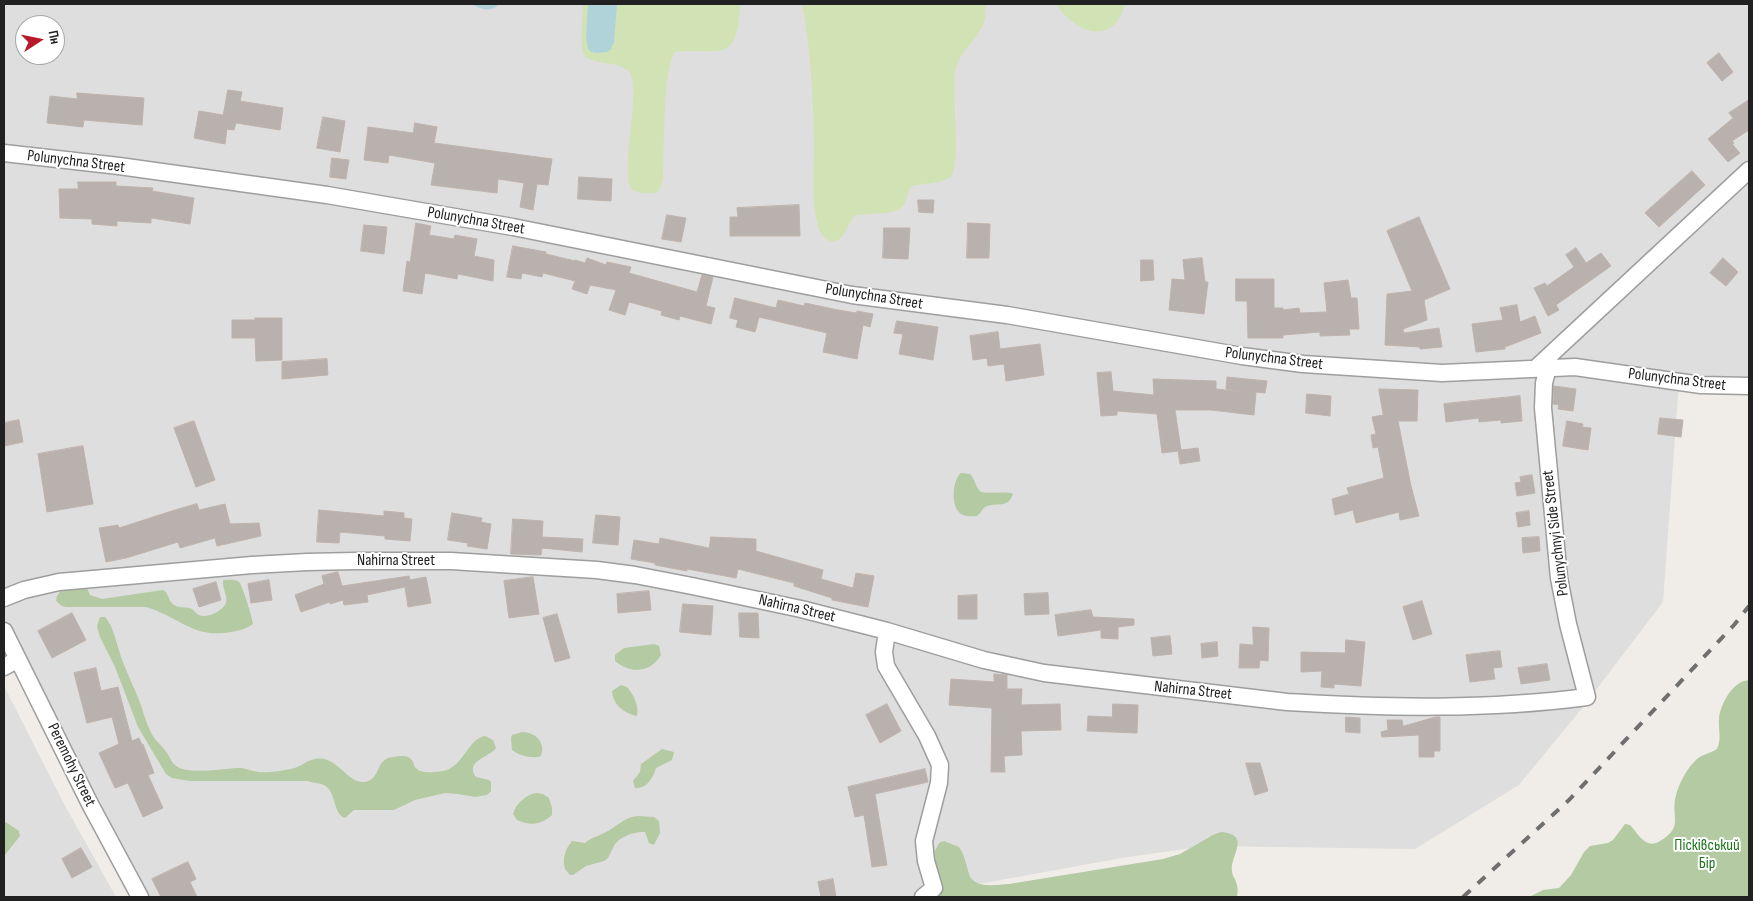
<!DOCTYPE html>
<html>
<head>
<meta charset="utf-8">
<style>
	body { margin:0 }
	#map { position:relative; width:1753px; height:901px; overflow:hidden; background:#f0ede8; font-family:"Sofia Sans Condensed",sans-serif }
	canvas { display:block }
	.frame { position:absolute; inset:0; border:5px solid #212121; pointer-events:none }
	.north { position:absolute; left:15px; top:15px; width:50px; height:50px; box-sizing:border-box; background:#fff; border:1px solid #a6a6a6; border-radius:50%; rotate:79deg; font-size:14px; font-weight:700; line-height:20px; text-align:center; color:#212121 }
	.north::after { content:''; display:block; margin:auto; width:18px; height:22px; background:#b8192b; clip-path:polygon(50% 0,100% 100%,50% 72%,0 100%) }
</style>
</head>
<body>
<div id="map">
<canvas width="1753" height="901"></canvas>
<div class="frame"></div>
<div class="north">Пн</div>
</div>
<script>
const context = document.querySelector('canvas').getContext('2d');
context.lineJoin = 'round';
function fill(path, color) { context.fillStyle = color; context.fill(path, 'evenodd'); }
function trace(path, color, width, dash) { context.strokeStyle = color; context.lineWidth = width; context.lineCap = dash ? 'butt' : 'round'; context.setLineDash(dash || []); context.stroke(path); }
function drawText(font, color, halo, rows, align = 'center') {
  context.font = font + ' "Sofia Sans Condensed",sans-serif'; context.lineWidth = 4; context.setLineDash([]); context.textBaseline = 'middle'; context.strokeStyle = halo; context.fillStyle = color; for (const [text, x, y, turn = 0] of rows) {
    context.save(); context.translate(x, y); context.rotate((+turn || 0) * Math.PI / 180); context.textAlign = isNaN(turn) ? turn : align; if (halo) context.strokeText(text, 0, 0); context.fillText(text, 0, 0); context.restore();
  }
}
const residential = new Path2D(`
	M4 4H1749V386L1679 382 1663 602 1583 707 1519 785 1415 849 1205 846 1122 858 962 887 926 897H144L4 631ZM25 25H55V55H25Z
	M4 686 63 802 116 897H4Z`);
const grass = new Path2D(`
	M582 4H740C737 65 723 48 675 52 662 71 665 150 663 177L660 189 656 193H640L631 189C620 164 643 85 628 71 617 61 598 65 585 57 578 44 584 19 582 4Z
	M802 4H985C985 9 986 14 985 19 980 39 959 50 955 72 952 93 961 162 952 175 947 184 922 183 912 186 906 192 908 202 902 207 894 216 867 212 855 216 847 223 845 244 830 241 824 239 820 233 818 227 811 201 814 171 814 144 813 97 811 50 802 4Z
	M1056 4H1125C1113 48 1075 33 1056 4Z`);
const forest = new Path2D(`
	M961 473 970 474C975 479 975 486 980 491 984 495 1003 491 1011 493L1013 494C1007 510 997 501 985 507 982 509 980 514 977 516 971 517 961 516 958 511 951 503 953 479 961 473Z
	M223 580C228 580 235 579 239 582 242 584 253 620 253 624 246 629 239 631 231 632 193 639 180 617 146 607H66L62 606 56 601 57 596 62 589 87 588 90 595 102 599 163 590C169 593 168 601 174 605 179 608 184 607 189 608 194 609 195 613 199 615 206 619 223 611 226 603 228 596 222 588 223 580Z
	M101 617H105C115 628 117 648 123 662 128 675 134 688 139 700 144 713 147 728 155 739 159 744 164 748 167 753 170 756 170 760 173 763 183 777 224 768 239 768 245 768 248 770 253 771 264 774 280 771 291 769 301 767 307 760 315 759 336 754 347 783 364 782 382 780 374 759 393 757 401 756 409 754 413 762 414 765 414 767 417 769 422 774 436 772 443 771 464 767 468 738 485 736L493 740 496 748C490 757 464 761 476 777L489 780 491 782V791L487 795 475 797 458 794 445 793 415 800 394 810H354L345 818C332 813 337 792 324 785 319 783 313 783 308 781H190L172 778 166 774 138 727 115 667 100 637 97 627 99 619Z
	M654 644 659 646 661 655C650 673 631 674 615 661V655L624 648Z
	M1749 680V897H1529L1543 890 1559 888 1571 875 1584 852 1590 846 1608 843 1613 840 1625 824 1630 825C1635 830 1639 838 1646 842 1651 845 1655 844 1660 841 1685 827 1670 816 1676 795 1679 784 1686 770 1694 762 1701 754 1709 754 1717 749 1722 739 1718 729 1719 718 1721 703 1733 681 1749 680Z
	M621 685 627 687C634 695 639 706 637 716 624 713 613 705 612 691Z
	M522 732C536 732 546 743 541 756 532 759 520 756 512 750L511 738 512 735Z
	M662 749 674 752 672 760 656 768C653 778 647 789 635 788L633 781 640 772 641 764Z
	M536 793 543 794 549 798 552 808V815C542 825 529 826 517 820L513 814C516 803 526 795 536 793Z
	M638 816 654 817 659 821 660 833 654 845 649 843 645 832H640L630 834 620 839 615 844 608 858 604 861 586 866 573 875H570L565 869C562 860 565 849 572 841L585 843C593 836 598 837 606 832 618 826 624 817 638 816Z
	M4 821 19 831 20 836 4 856Z
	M1221 832C1252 835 1230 855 1232 871 1232 876 1235 878 1236 882 1238 886 1238 892 1237 897H928L935 851 939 843 944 841 959 847C965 856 966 864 969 874 973 889 996 885 1009 884L1163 859 1180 854 1213 835Z`);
const water = new Path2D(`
	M472 4H499C492 13 481 10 472 4Z
	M588 4H617L614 42 611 49 607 52 597 53 591 52 588 49 586 37Z`);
const building = new Path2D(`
	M1719 53 1733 72 1722 81 1707 63Z
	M228 90 242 92 240 101 283 108 280 130 236 123 234 130 227 129 225 144 194 138 199 111 223 115Z
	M77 93 144 98 142 125 84 120 83 127 47 123 50 96 77 99Z
	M1749 100V130L1732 141 1734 143 1732 144 1740 153 1728 162 1708 139 1733 118 1729 113Z
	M323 117 345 121 340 152 317 148Z
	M415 123 437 127 434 143 552 159 548 185 537 184 533 210 520 207 524 183 498 179 497 193 431 185 435 163 389 155 388 163 364 160 368 127 413 133Z
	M332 158 349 160 346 179 330 177Z
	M1692 171 1705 185 1659 227 1645 213Z
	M579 177 612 179 611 201 578 199Z
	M78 182H116V186L153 188 152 191 194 198 190 224 151 218V223L117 221V226L104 225 92 224V219L60 218 59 189H78Z
	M918 200H934L933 213 919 212Z
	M799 205 800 236H730V217H738L737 208Z
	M667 215 686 218 681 242 662 239Z
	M1419 217 1450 289 1424 300 1427 320 1403 329 1404 333 1439 328 1442 347 1420 349V347L1385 345 1387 294 1412 291 1387 231Z
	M416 223 431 226 429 235 454 239 455 235 477 239 474 256 494 260 493 281 458 274 457 279 425 273 422 294 403 291 407 261 410 262Z
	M968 223 990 224 989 258H967Z
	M364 225 387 227 384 254 361 251Z
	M884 228H910L908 259 883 258Z
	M513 246 546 252V254L575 261V260L585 263 587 258 606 265 607 262 631 267 629 273 697 292 702 275 713 277 706 306 715 308 711 324 680 316 679 320 661 315 662 311 629 302 625 315 609 310 616 290 590 285 587 294 572 289 575 281 543 273 542 277 522 273 521 279 507 277Z
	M1576 248 1586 263 1601 253 1611 266 1556 305 1559 310 1548 316 1534 288 1545 283 1547 286 1574 267 1566 255Z
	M1202 258 1205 282H1208L1204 314 1169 310 1172 279 1185 280 1183 260Z
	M1723 258 1738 272 1726 286 1710 273Z
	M1141 260H1153L1154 280 1141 281Z
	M1236 279H1274V308H1283V310L1299 308 1300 313 1327 312 1324 283 1348 280 1351 298H1357L1359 329H1349L1350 335 1320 336V332L1283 335V338H1248L1247 301H1236Z
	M735 298 776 308 778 300 804 306 805 303 838 310 857 313V311L873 314 870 327 863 325 857 359 823 352 827 333 759 317 755 332 736 327 738 320 730 318Z
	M1517 305 1520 322 1535 316 1541 333 1505 347V349L1476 352 1472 324 1503 320 1500 308Z
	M255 318H282V360L256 361 255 338H232V320H255Z
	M897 321 938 327 933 360 899 354 903 334 894 333Z
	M998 332 1000 349 1040 344 1044 375 1006 381 1004 364 988 366 987 358 973 360 970 336Z
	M327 359 328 375 282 379V362Z
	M1111 372 1113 391 1154 395 1153 379 1216 381V389L1243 392 1226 389 1227 377 1267 381 1265 393 1256 392 1254 415 1211 410H1175L1181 450 1198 448 1200 461 1180 464 1178 451 1162 453 1157 414 1117 411V415L1101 416 1097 373Z
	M1554 386 1576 389 1573 411 1558 409 1559 405 1553 404Z
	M1379 389 1418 390 1417 421H1398L1411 486 1419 516 1400 520 1399 512 1356 523 1353 510 1335 515 1332 499 1349 494 1347 488 1384 478 1378 447 1373 448 1371 435 1376 434 1372 417 1383 415Z
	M1307 394 1331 396 1330 416 1306 413Z
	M1520 396 1522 421 1501 423V420L1479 422V418L1446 422 1444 404Z
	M1660 418 1683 420 1681 437 1658 434Z
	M19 420 23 442 4 446V423Z
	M194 421 215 480 196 487 174 428Z
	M1567 421 1583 424 1582 427 1591 428 1588 450 1563 446Z
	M83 446 93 504 47 512 38 454Z
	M1532 475 1535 493 1517 496 1515 483 1521 482 1520 477Z
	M197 504 199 510 225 504 230 524 259 523 261 536 217 546 215 538 180 548 178 542 126 558 106 562 99 528 118 525 119 528 175 510Z
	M319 510 384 516V511L404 513V518L412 519 410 541 385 539V536L340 532 339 543 317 542Z
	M1529 511 1530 525 1518 527 1516 513Z
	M452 513 482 518 481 522 491 524 487 549 467 546 468 543 448 540Z
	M596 515 620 517 618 545 593 543Z
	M513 519 543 521 542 537 583 539 582 552 542 548 541 555 511 554Z
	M711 537 756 539V551L823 570 821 579 853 588 856 573 874 576 868 607 832 600V598L794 586V583L738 569 736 578 687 569V571L655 565V563L631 559 634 540 659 544 660 538 709 548Z
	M1539 537 1540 551 1523 553 1522 538Z
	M338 572 342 586 409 576 410 580 426 577 431 603 408 607 405 587 367 595 368 602 344 605 343 600 330 604V602L301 612 295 595 324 584 322 576Z
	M533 577 539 614 509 618 504 581Z
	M269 580 272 600 251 603 248 584Z
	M216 582 221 600 199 607 193 589Z
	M649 591 651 610 618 613 617 594Z
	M1048 593 1049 614 1025 615 1024 594Z
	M977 595V619H958V596Z
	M1422 601 1432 634 1413 640 1403 607Z
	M683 604 713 606 711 635 680 632Z
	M1091 610 1093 617 1134 619V625L1118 627V639L1101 638V630L1058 636 1055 615Z
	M72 613 86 640 52 658 38 631Z
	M739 613H758L759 638 740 637Z
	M557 614 570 658 555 662 543 618Z
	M1253 627 1269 628 1268 661 1260 660 1259 668H1239L1240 644 1253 645Z
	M1170 636 1172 654 1153 656 1151 638Z
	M1346 640 1365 642 1361 686 1334 684V688L1321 687 1322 671 1301 672V652L1345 653Z
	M1217 642 1218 656 1202 658 1201 644Z
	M1500 651 1502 667 1493 668 1495 679 1470 682 1466 655Z
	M1547 664 1550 680 1521 684 1518 668Z
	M96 668 101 691 118 687 132 741 139 738 142 745 143 744 154 773 148 775 163 808 143 817 128 783 115 788 99 753 119 744 112 717 87 723 74 673Z
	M994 674 1007 675V689H1022L1021 705 1060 704 1061 730 1021 731 1022 755 1004 756 1005 772H991L992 708 949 705 951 679 994 682Z
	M887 704 901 731 880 743 866 715Z
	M1113 704 1138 705 1137 733 1087 731 1088 716 1112 717Z
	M1346 717 1360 718V733L1346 732Z
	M1436 717H1440V751H1434V757H1419V735L1382 737 1381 732 1388 730 1387 720H1402L1403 726Z
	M1246 763H1260L1268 791 1255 795Z
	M925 769 928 782 875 794 887 865 872 867 864 815 855 817 848 787Z
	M81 848 92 867 72 878 62 859Z
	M188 862 196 879 190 882 197 897H161L152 879Z
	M833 879 836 897H821L818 882Z`);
const minor = new Path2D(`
	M4 153 119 166 327 195 513 227 852 295 1007 315 1242 356 1303 364 1442 373 1575 367 1701 385 1749 386
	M1535 369 1749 170
	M4 598 24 590 59 582 252 565 307 562 356 561H451L597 570 635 575 692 586 801 609 887 631 984 660 1044 673 1287 702C1387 708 1488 710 1587 697L1568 624 1559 578 1543 408 1544 383 1548 368
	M4 631 90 804 140 897
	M887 631 884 652 886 666 927 736 940 765 939 783 924 841 926 861 934 888 923 897
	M4 667 18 659`);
const rail = new Path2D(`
	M1463 897 1569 800 1734 625 1749 606`);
const streetNames = [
	["Polunychna Street",76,162,7],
	["Polunychna Street",476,221,10],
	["Polunychna Street",874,297,9],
	["Polunychna Street",1274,359,7],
	["Polunychna Street",1677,380,7],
	["Polunychnyi Side Street",1556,533,-97],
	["Nahirna Street",396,561],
	["Nahirna Street",797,609,13],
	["Nahirna Street",1193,691,6],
	["Peremohy Street",71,765,64]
];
const parkNames = [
	["Пісківський",1707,846],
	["Бір",1707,864]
];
fill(residential, '#dfdede');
fill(grass, '#d1e3b5');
fill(forest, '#b3caa2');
fill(water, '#afd3d8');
fill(building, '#b9b1ae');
trace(building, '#c0b3ac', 1);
trace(minor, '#9e9e9e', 19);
trace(minor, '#fff', 16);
trace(rail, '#6f6f6f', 4, [10, 10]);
drawText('16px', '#212121', '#fff', streetNames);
drawText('16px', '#1d741a', '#fff', parkNames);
</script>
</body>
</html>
